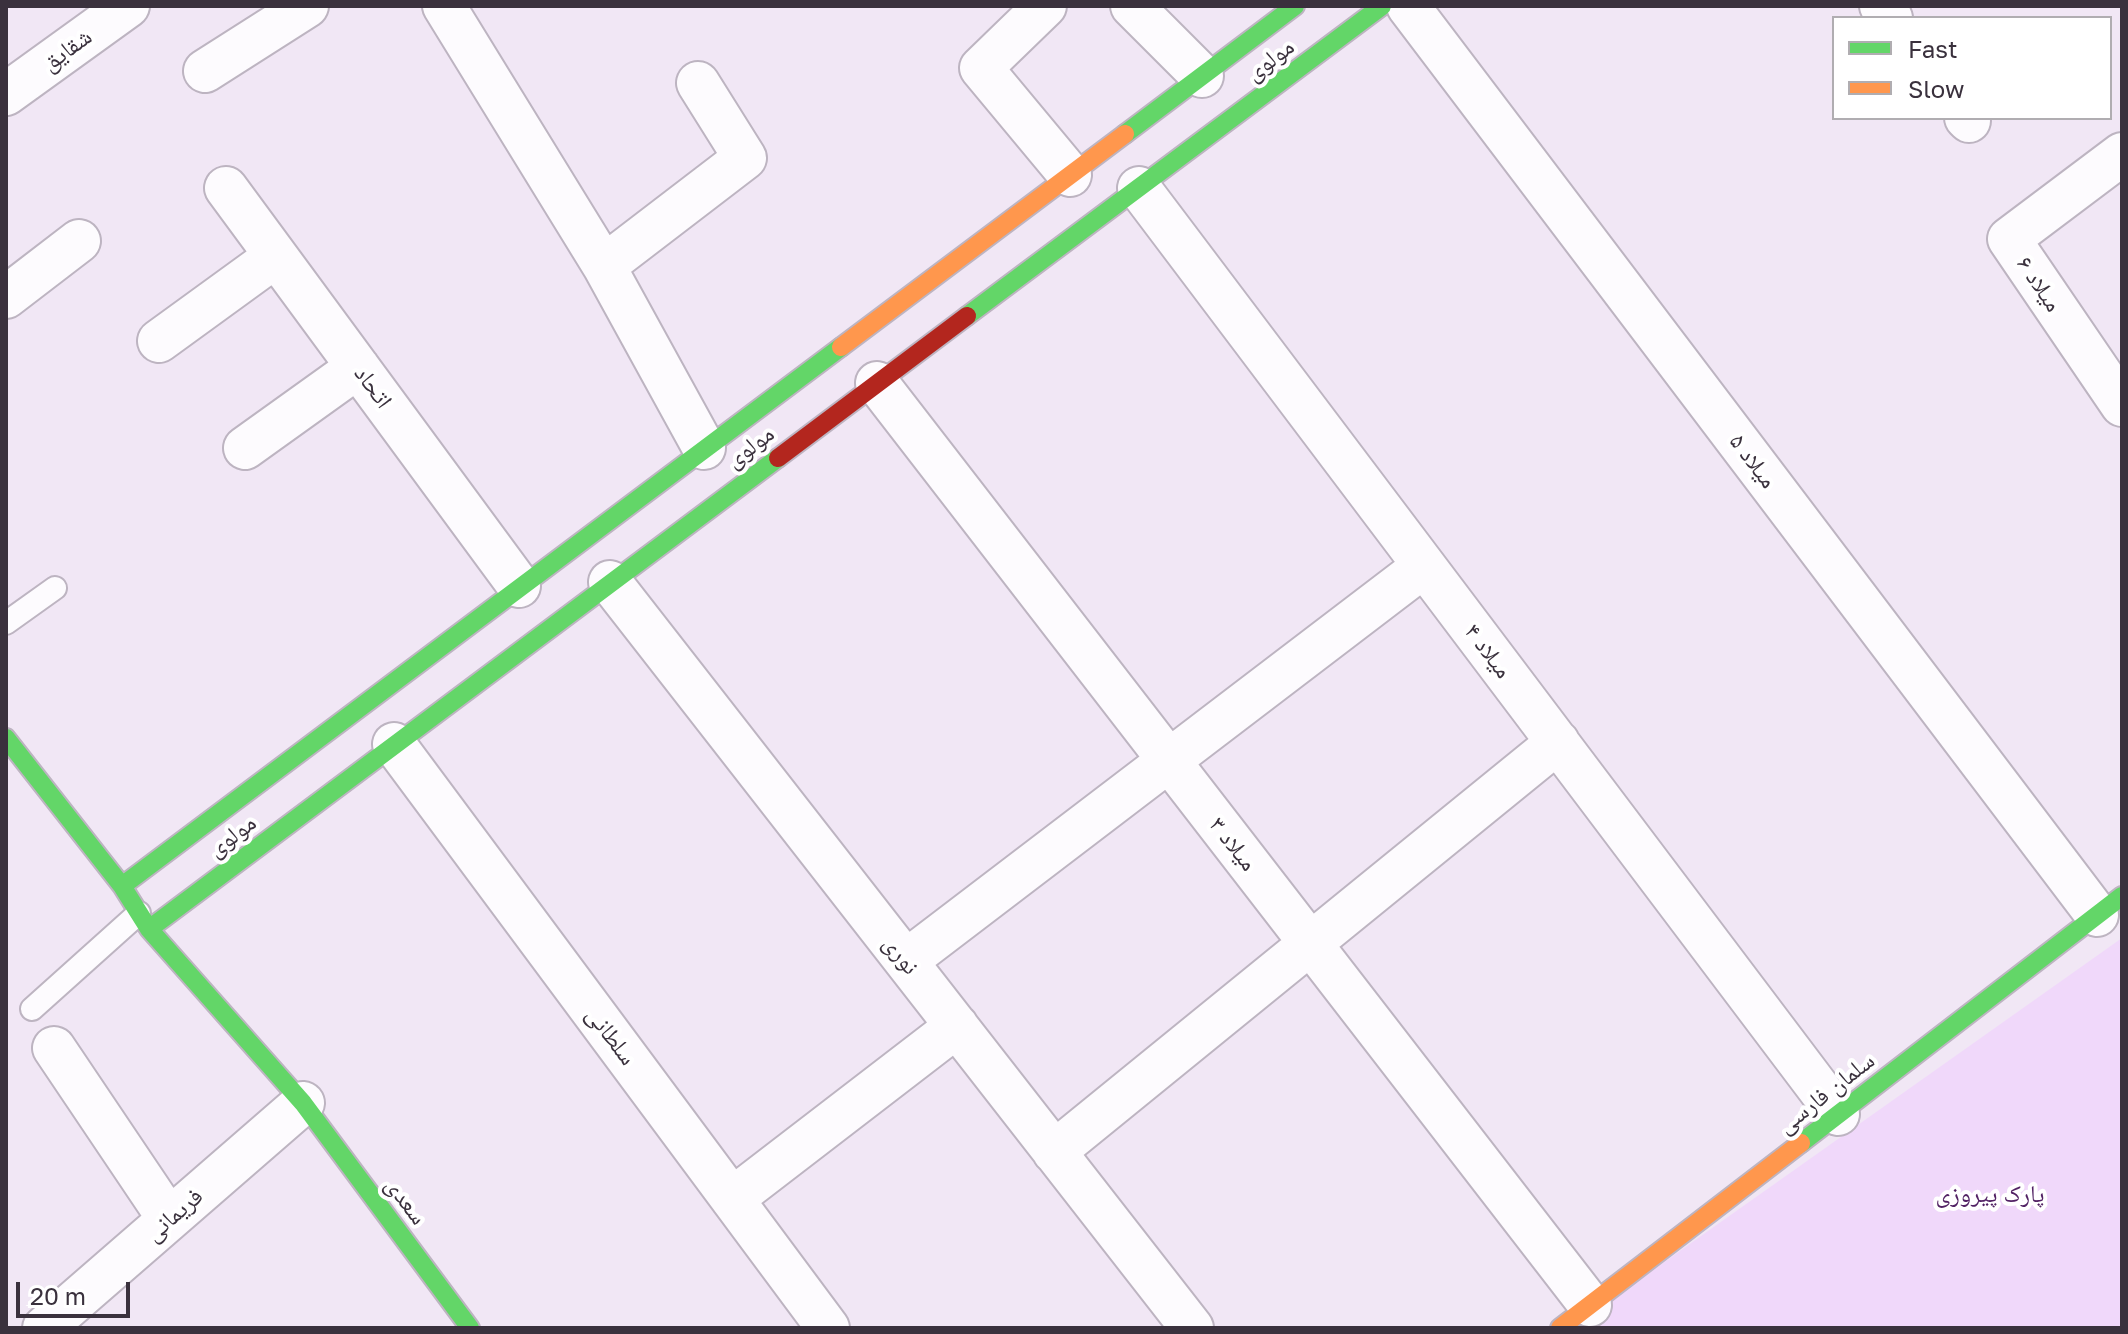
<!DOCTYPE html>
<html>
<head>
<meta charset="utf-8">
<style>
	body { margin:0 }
	#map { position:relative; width:2128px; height:1334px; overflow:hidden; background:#f1e7f5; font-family:"Golos Text",sans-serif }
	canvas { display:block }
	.frame { position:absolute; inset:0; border:8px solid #3a313d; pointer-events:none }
	.legend { position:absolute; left:1832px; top:16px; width:280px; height:104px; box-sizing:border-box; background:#fff; border:2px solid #b0adb1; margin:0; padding:10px 14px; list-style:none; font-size:24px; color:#3a313d }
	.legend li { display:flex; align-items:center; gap:16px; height:40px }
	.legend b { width:40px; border:2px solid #b0adb1 }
	.scale { position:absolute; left:16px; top:1282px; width:114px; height:36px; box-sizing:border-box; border:4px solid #3a313d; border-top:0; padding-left:10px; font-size:24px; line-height:28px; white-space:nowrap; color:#3a313d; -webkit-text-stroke:6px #fff; paint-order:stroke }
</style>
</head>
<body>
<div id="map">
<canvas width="2128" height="1334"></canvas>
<div class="frame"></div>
<ul class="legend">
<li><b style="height:10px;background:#63d668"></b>Fast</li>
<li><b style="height:10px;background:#ff974d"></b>Slow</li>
</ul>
<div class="scale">20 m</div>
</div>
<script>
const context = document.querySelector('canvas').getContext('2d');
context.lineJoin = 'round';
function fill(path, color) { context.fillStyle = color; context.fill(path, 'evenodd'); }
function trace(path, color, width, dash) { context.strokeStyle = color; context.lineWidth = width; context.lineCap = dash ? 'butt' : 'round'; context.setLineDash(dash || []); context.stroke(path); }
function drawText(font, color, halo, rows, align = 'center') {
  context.font = font + ' "Golos Text","Noto Naskh Arabic",sans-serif'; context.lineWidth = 8; context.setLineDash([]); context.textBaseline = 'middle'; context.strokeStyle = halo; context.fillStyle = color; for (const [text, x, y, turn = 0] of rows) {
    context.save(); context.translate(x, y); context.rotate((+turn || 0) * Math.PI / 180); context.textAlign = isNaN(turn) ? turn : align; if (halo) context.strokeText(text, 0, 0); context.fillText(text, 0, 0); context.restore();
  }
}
const green = new Path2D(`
	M2122 938V1328H1571Z`);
const lane = new Path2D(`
	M6 623 55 588
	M32 1009 139 913`);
const street = new Path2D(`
	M444 6 604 266 704 448
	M1045 6 981 68 1070 175
	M1132 6 1202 76
	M1408 6 2097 915
	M1881 6 1891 18
	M205 71 307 6
	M6 94 128 6
	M1966 118 1969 121
	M2122 154 2009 239 2122 405
	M226 188 519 586
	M1139 188 1838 1114
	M604 266 745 158 698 83
	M6 297 79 241
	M159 341 276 256
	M877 383 1590 1305
	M245 448 358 367
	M610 582 1192 1328
	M394 744 828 1328
	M906 961 1424 566
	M54 1048 169 1219
	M1054 1152 1558 742
	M732 1199 957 1026
	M44 1328 303 1103`);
const fast = new Path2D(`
	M1125 134 1295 6
	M967 316 1382 6
	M6 738 122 886 149 929 303 1103 470 1328
	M122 886 841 347
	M149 929 778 458
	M1801 1143 2122 896`);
const slow = new Path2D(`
	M841 347 1125 134
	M1560 1328 1801 1143`);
const jam = new Path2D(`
	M778 458 967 316`);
const streetNames = [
	["شقایق",67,50,-36],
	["مولوی",1270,60,-37],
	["میلاد ۶",2039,284,56],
	["اتحاد",373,387,54],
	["مولوی",750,447,-37],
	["میلاد ۵",1753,461,53],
	["میلاد ۴",1488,651,53],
	["مولوی",232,836,-37],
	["میلاد ۳",1233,844,52],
	["نوری",901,955,52],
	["سلطانی",611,1036,53],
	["سلمان فارسی",1826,1093,-38],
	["سعدی",406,1201,53],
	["فریمانی",174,1215,-41]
];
const parkNames = [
	["پارک پیروزی",1990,1194]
];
fill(green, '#f0d8fa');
trace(lane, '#bdb4c1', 26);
trace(street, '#bdb4c1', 46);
trace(fast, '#bdb4c1', 22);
trace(slow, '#bdb4c1', 22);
trace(jam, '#bdb4c1', 22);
trace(lane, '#fdfbfe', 22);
trace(street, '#fdfbfe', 42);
trace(fast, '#63d668', 18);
trace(slow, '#ff974d', 18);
trace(jam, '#b3261e', 18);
drawText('24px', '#3a313d', '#fff', streetNames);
drawText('24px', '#522264', '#fff', parkNames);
</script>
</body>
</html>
